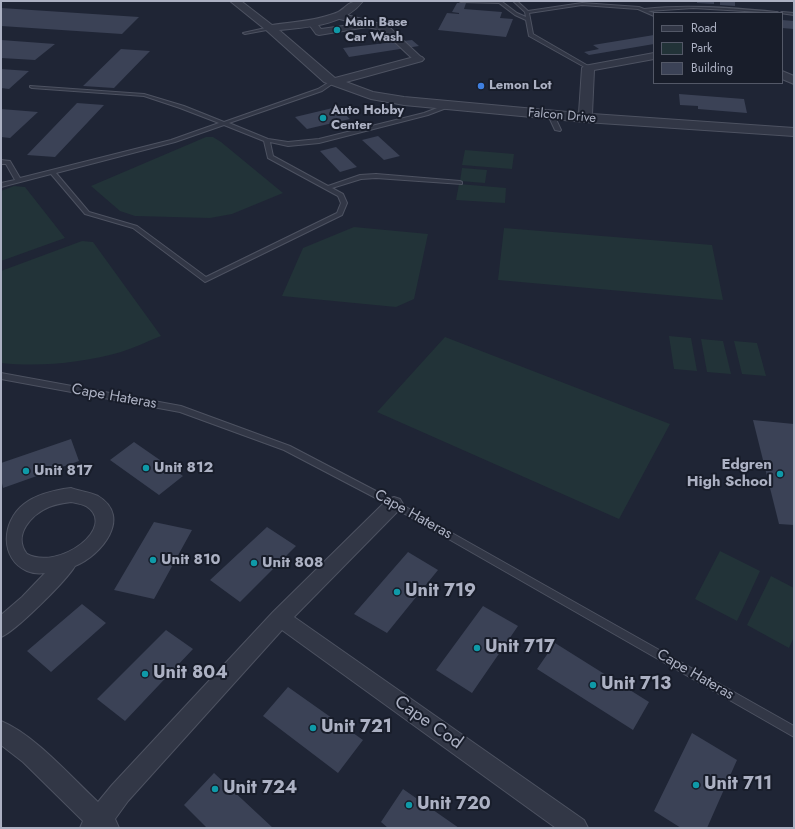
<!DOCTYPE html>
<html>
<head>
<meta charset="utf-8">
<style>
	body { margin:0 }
	#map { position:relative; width:795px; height:829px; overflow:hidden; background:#1f2535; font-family:Jost,sans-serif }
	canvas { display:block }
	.frame { position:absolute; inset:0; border:2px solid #acb1c3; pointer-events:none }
	.legend { position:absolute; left:653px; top:12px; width:130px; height:72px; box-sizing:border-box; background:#181d2a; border:1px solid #535867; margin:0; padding:5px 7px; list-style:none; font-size:12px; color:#acb1c3 }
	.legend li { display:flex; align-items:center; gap:8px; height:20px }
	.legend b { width:20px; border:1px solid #535867 }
</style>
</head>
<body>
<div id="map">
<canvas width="795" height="829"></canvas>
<div class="frame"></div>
<ul class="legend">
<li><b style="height:5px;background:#323746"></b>Road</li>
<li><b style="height:11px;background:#223338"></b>Park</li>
<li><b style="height:11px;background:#3b4256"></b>Building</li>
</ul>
</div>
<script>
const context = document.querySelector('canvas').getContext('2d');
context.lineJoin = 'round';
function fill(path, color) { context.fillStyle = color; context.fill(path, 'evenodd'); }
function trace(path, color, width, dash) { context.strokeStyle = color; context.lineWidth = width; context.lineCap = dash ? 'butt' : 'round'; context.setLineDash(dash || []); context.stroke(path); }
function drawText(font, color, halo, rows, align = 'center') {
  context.font = font + ' Jost,sans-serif'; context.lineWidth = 4; context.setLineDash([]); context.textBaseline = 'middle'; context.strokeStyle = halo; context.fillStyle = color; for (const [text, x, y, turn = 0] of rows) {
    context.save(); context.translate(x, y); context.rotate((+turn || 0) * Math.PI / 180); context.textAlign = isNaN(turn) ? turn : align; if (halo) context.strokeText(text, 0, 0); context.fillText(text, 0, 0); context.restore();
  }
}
const green = new Path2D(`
	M206 137H213L221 142 283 193 232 214 210 218 135 216 120 211 91 186Z
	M465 150 514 154 512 169 462 165Z
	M462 168 487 170 485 183 460 181Z
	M459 184 506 188 505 203 456 200Z
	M14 186 25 187 65 238 1 261V191Z
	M354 227 428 234 414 299 396 307 282 296 303 248Z
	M504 228 712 245 723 300 498 280Z
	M82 241 93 242 161 336C148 341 134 348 121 352 81 363 42 367 1 363V271Z
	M669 336 691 338 697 371 674 369Z
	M445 337 670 424 619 519 377 412Z
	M701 339 723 341 731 374 707 372Z
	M734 341 757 343 766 376 742 374Z
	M720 551 760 571 737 621 695 599Z
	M771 576 794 588V637L789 648 747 625Z`);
const building = new Path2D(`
	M697 1H714V4L697 3Z
	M720 1H735V6L720 5Z
	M457 3H466L464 9 502 12 500 18 513 19 506 37 438 30 447 13 459 14V13L452 12Z
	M1 8 139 17 122 34 1 26Z
	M782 20 794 21V29L782 28Z
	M654 35V44L589 55 584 52 599 49 593 45Z
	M1 40 55 44 35 60 1 58Z
	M412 40 419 46 349 57 343 48Z
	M121 49 150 51 114 88 83 86Z
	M1 69 29 71 9 89 1 88Z
	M679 94 744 99 747 113 698 109V106L680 105Z
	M77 103 104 105 55 157 27 155Z
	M337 107 350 119 307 129 295 117Z
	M1 109 38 112 10 138 1 137Z
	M378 136 400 156 384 160 362 140Z
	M336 147 357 167 340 172 320 151Z
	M753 420 794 424V525L779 524Z
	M71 439 79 461 3 488 1 479V463Z
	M134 442 183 476 159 495 110 460Z
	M154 522 192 530 154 599 114 590Z
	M267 527 296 546 240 602 210 580Z
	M408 552 438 570 387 633 354 614Z
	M82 604 106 623 51 672 27 651Z
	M483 606 518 626 472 693 436 670Z
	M166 630 193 649 125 721 97 699Z
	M555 643 649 702 633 730 537 669Z
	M288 687 363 740 338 773 263 716Z
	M692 733 737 760 707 828H681L654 811Z
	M214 773 273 828H207L184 805Z
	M403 789 459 828H388L381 822Z`);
const service = new Path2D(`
	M459 1H501L517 13 526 17 525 12 513 1H517L528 11 582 3 639 7 644 9C688 4 732 8 777 12L779 13 693 8 648 11 654 13V16L638 9 582 5 529 13 533 34 590 67V69H588L529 36 526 20 515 15 499 3 461 2Z
	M782 12 794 13V15L780 13Z
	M270 27 272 28V29L245 34 243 33Z
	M331 81 335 82 322 91 229 123 268 139 288 142 319 139 424 113 445 105H449V107L428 115 319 143 288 146 270 142 273 156 328 186 360 175 376 174 460 181 462 182V184L376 178 361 179 332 188 343 194 347 203 342 215 205 282 133 228 85 214 51 174 1 187V183L15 180 6 164H1V160L10 161 20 178 171 140 219 123 180 108 144 96 32 88 30 87V86L144 94 184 106 224 122 318 89ZM224 125 264 141 268 158 338 196 341 203 337 213 206 277 137 226 89 212 56 173 175 142Z
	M551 113 554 115 561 130 560 131 555 130 548 115Z
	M1 373 181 406 290 446 397 502 794 726V737L391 506 284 450 180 412 1 379Z`);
const minor = new Path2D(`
	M339 13 388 26 423 59 418 62 415 61 382 30 367 27 319 35 316 34 308 23 312 20 315 21 321 29 358 24 336 18 335 16Z
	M71 488C79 491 90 492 98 496 133 517 101 556 75 566 67 580 15 632 1 637V615L22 597 45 573C39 574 32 573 27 571 0 559 1 522 24 504 37 494 55 490 71 488ZM71 502C76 503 82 504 86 506 119 527 59 571 27 554 12 535 32 514 49 507 56 504 64 503 71 502Z
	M394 497 400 499 403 504 400 509 294 617 584 820 588 828H556L282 630 128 801 115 819 119 828H80L83 821 23 762 1 745V721C35 735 71 777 98 802L112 785 273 612 388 499Z`);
const tertiary = new Path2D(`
	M230 1H241L272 25C293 22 314 21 333 14 348 10 343 1 363 1 344 26 308 27 279 30L335 78 418 56 422 57 424 59 422 61 346 82 373 92 404 97 579 113 582 68 584 66 654 53V59L594 70 592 114 794 128V136L585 122 404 105 371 99 324 82 266 30Z
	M782 71 794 76V84L782 79Z`);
const markers = [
	[337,30,4,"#0f9aa8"],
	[481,86,4,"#3f7fe0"],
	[323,118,4,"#0f9aa8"],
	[146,468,4,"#0f9aa8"],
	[26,471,4,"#0f9aa8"],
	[780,474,4,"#0f9aa8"],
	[153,560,4,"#0f9aa8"],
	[254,563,4,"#0f9aa8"],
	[397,592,4,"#0f9aa8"],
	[477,648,4,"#0f9aa8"],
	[145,674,4,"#0f9aa8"],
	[593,685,4,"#0f9aa8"],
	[313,728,4,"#0f9aa8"],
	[696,785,4,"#0f9aa8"],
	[215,789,4,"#0f9aa8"],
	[409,805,4,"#0f9aa8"]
];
const farPoinames = [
	["Main Base",345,23],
	["Car Wash",345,38],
	["Lemon Lot",489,86],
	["Auto Hobby",331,111],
	["Center",331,126]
];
const farStreetnames = [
	["Falcon Drive",562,116,5]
];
const streetNames = [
	["Cape Hateras",114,397,10],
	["Cape Hateras",413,515,29],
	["Cape Hateras",695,675,30]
];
const poiNames = [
	["Edgren",772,465,"right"],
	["High School",772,482,"right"],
	["Unit 812",154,468],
	["Unit 817",34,471],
	["Unit 810",161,560],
	["Unit 808",262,563]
];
const nearPoinames = [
	["Unit 719",405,592],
	["Unit 717",485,648],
	["Unit 804",153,674],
	["Unit 713",601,685],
	["Unit 721",321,728],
	["Unit 711",704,785],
	["Unit 724",223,789],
	["Unit 720",417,805]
];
const nearStreetnames = [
	["Cape Cod",428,723,35]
];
fill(green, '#223338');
fill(building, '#3b4256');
trace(service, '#4d5261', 2);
trace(minor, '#4d5261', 2);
trace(tertiary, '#4d5261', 2);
fill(service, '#323746');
fill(minor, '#323746');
fill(tertiary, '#323746');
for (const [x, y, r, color] of markers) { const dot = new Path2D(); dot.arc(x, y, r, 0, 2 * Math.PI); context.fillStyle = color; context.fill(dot); trace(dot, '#181d2a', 1.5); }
drawText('bold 13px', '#acb1c3', '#181d2a', farPoinames, 'left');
drawText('13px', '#acb1c3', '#181d2a', farStreetnames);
drawText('15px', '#acb1c3', '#181d2a', streetNames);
drawText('bold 15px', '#acb1c3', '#181d2a', poiNames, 'left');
drawText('bold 18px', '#acb1c3', '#181d2a', nearPoinames, 'left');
drawText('18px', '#acb1c3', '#181d2a', nearStreetnames);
</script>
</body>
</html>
